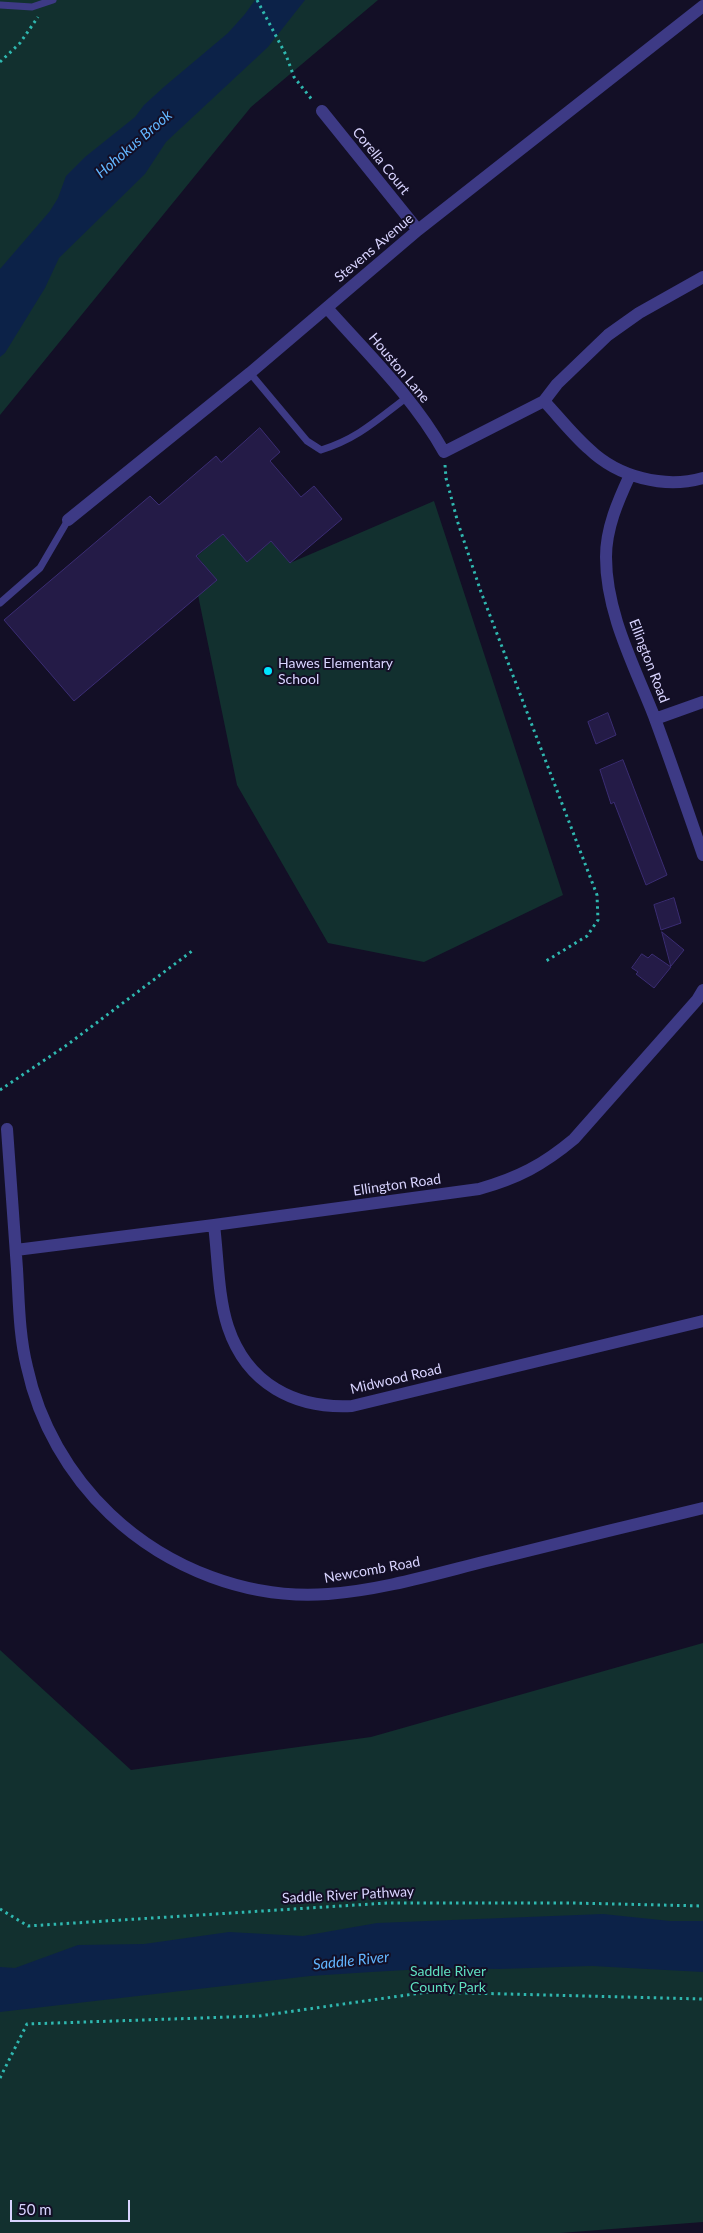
<!DOCTYPE html>
<html>
<head>
<meta charset="utf-8">
<style>
	body { margin:0 }
	#map { position:relative; width:703px; height:2233px; overflow:hidden; background:#130f26; font-family:Lato,sans-serif }
	canvas { display:block }
	.scale { position:absolute; left:10px; top:2200px; width:120px; height:22px; box-sizing:border-box; border:2px solid #d9d4ff; border-top:0; padding-left:6px; font-size:15px; line-height:18px; white-space:nowrap; color:#d9d4ff; -webkit-text-stroke:4px #130f26; paint-order:stroke }
</style>
</head>
<body>
<div id="map">
<canvas width="703" height="2233"></canvas>
<div class="scale">50 m</div>
</div>
<script>
const context = document.querySelector('canvas').getContext('2d');
context.lineJoin = 'round';
function fill(path, color) { context.fillStyle = color; context.fill(path, 'evenodd'); }
function trace(path, color, width, dash) { context.strokeStyle = color; context.lineWidth = width; context.lineCap = dash ? 'butt' : 'round'; context.setLineDash(dash || []); context.stroke(path); }
function drawText(font, color, halo, rows, align = 'center') {
  context.font = font + ' Lato,sans-serif'; context.lineWidth = 4; context.setLineDash([]); context.textBaseline = 'middle'; context.strokeStyle = halo; context.fillStyle = color; for (const [text, x, y, turn = 0] of rows) {
    context.save(); context.translate(x, y); context.rotate((+turn || 0) * Math.PI / 180); context.textAlign = isNaN(turn) ? turn : align; if (halo) context.strokeText(text, 0, 0); context.fillText(text, 0, 0); context.restore();
  }
}
const green = new Path2D(`
	M0 0H378L251 107 0 415Z
	M434 501 563 895 424 962 328 943 237 785 198 595 216 580 197 556 223 534 247 562 271 541 290 563Z
	M703 1643V2222L560 2233H0V1650L131 1770 371 1737Z`);
const water = new Path2D(`
	M255 0H305L268 47 166 142 145 174 59 258 45 288 5 353 0 357V269L50 211 58 198 66 176 85 157 135 117 144 105 165 86 228 33 245 14Z
	M603 1914 670 1921H703V1972L592 1966 499 1969 442 1968 371 1972 310 1976 0 2012V1967L15 1968 78 1945 144 1944 229 1932 303 1936 377 1923Z`);
const building = new Path2D(`
	M260 428 280 452 270 461 301 497 314 486 342 519 290 563 271 541 247 562 223 534 196 556 217 580 74 701 4 620 150 496 159 505 216 456 221 462Z
	M608 713 616 735 596 744 588 722Z
	M623 760 667 875 646 885 614 802 611 804 600 770Z
	M674 898 681 923 661 930 654 905Z
	M662 932 684 950 671 966Z
	M642 954 648 958 652 954 671 967 654 988 636 974 638 972 632 968Z`);
const path = new Path2D(`
	M257 0 286 55 294 77 313 101
	M0 62 20 43 38 17
	M445 465 446 478 458 523 481 592 597 895 598 920 587 936 546 961
	M0 1090 67 1045 192 951
	M0 1909 28 1926 387 1903H572L703 1906
	M0 2078 27 2024 259 2016 428 1992 703 1999`);
const service = new Path2D(`
	M0 5 32 7 53 0
	M250 373 307 441 321 450C357 439 377 420 406 398
	M0 603 40 568 68 520`);
const minor = new Path2D(`
	M322 111 418 230
	M327 308C367 353 414 398 444 452L544 401 557 384 608 335 639 313 703 277
	M544 401C559 417 573 435 589 449 618 477 664 489 703 478
	M630 475C618 501 606 528 606 557 606 613 634 665 654 716 671 762 687 809 703 855
	M68 520 250 373 418 230 703 6
	M655 719 703 702
	M7 1129C10 1176 14 1222 17 1269 19 1302 19 1335 27 1367 39 1423 69 1475 110 1514 168 1569 249 1600 328 1594 383 1590 438 1573 491 1560 562 1542 632 1525 703 1508
	M214 1225C218 1257 218 1297 228 1327 247 1384 295 1409 352 1406L703 1321
	M16 1250 214 1225 479 1189C518 1178 543 1165 574 1139L697 1000 703 990`);
const markers = [
	[268,671,5,"#00e5ff"]
];
const streetNames = [
	["Corella Court",381,161,51],
	["Stevens Avenue",374,248,-40],
	["Houston Lane",399,368,50],
	["Ellington Road",649,661,69],
	["Ellington Road",397,1185,-8],
	["Midwood Road",396,1379,-13],
	["Newcomb Road",372,1570,-10],
	["Saddle River Pathway",348,1895,-3]
];
const poiNames = [
	["Hawes Elementary",278,663],
	["School",278,679]
];
const parkNames = [
	["Saddle River",448,1971],
	["County Park",448,1987]
];
const waterNames = [
	["Hohokus Brook",134,144,-41],
	["Saddle River",351,1961,-6]
];
fill(green, '#12302f');
fill(water, '#0c2248');
fill(building, '#241b47');
trace(building, '#3b2d73', 1);
trace(path, '#2fb8b0', 3, [2.5, 4]);
trace(service, '#3d3a85', 7);
trace(minor, '#3d3a85', 12);
for (const [x, y, r, color] of markers) { const dot = new Path2D(); dot.arc(x, y, r, 0, 2 * Math.PI); context.fillStyle = color; context.fill(dot); trace(dot, '#130f26', 2); }
drawText('14px', '#d9d4ff', '#130f26', streetNames);
drawText('14px', '#d9d4ff', '#130f26', poiNames, 'left');
drawText('14px', '#5fe0c0', '#130f26', parkNames);
drawText('italic 15px', '#62b6ff', '#130f26', waterNames);
</script>
</body>
</html>
